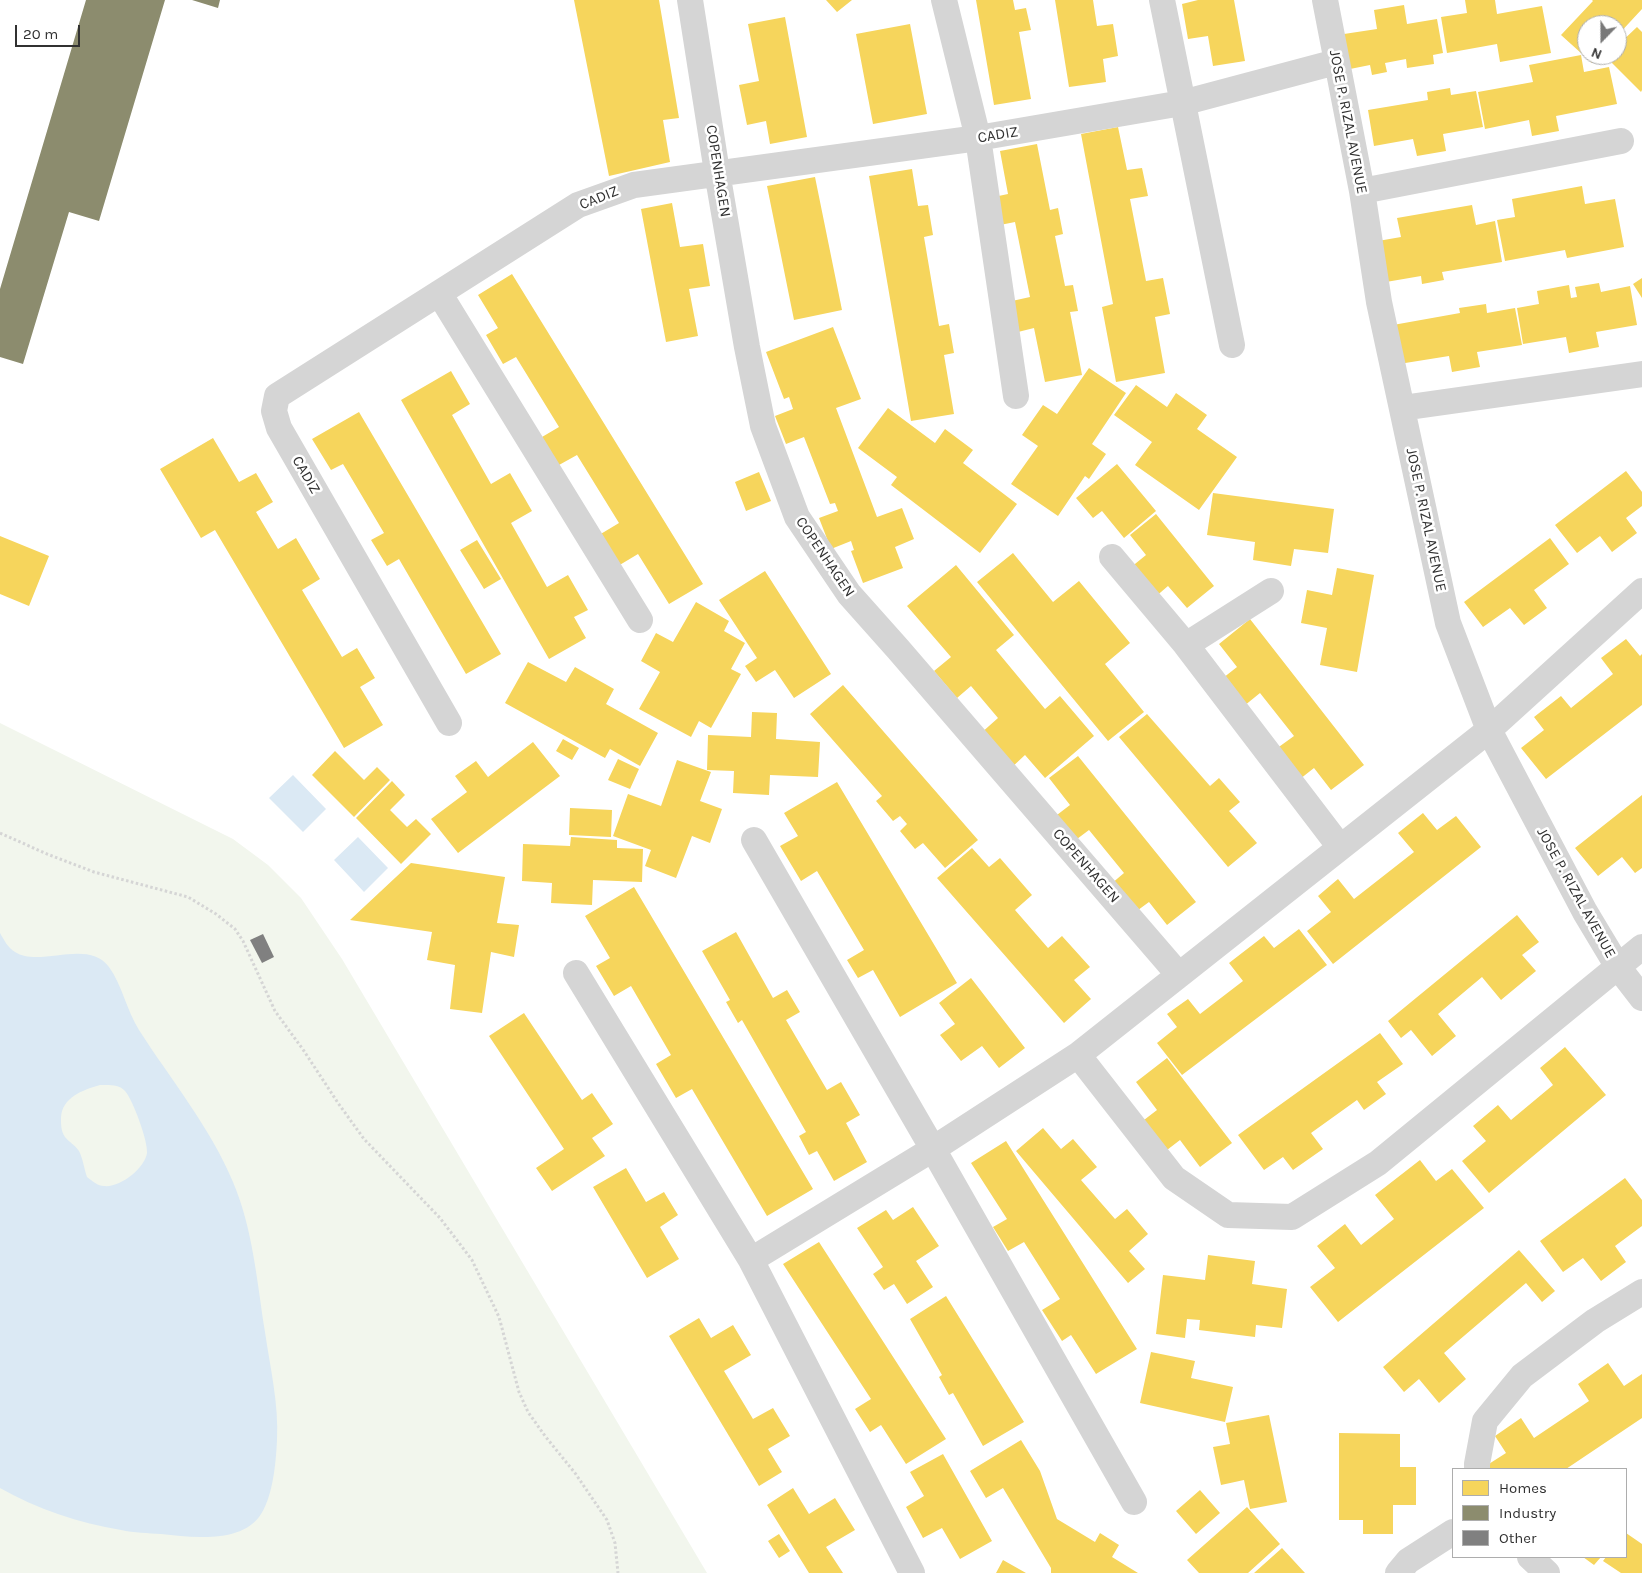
<!DOCTYPE html>
<html>
<head>
<meta charset="utf-8">
<style>
	body { margin:0 }
	#map { position:relative; width:1642px; height:1573px; overflow:hidden; background:#fff; font-family:Karla,sans-serif }
	canvas { display:block }
	.legend { position:absolute; left:1452px; top:1468px; width:175px; height:90px; box-sizing:border-box; background:#fff; border:1px solid #adadad; margin:0; padding:6px 9px; list-style:none; font-size:15px; color:#313131 }
	.legend li { display:flex; align-items:center; gap:10px; height:25px }
	.legend b { width:25px; border:1px solid #adadad }
	.north { position:absolute; left:1577px; top:15px; width:50px; height:50px; box-sizing:border-box; background:#fff; border:1px solid #adadad; border-radius:50%; rotate:202deg; font-size:14px; font-weight:700; line-height:20px; text-align:center; color:#313131 }
	.north::after { content:''; display:block; margin:auto; width:18px; height:22px; background:#797979; clip-path:polygon(50% 0,100% 100%,50% 72%,0 100%) }
	.scale { position:absolute; left:15px; top:25px; width:65px; height:22px; box-sizing:border-box; border:2px solid #313131; border-top:0; padding-left:6px; font-size:15px; line-height:18px; white-space:nowrap; color:#313131; -webkit-text-stroke:4px #fff; paint-order:stroke }
</style>
</head>
<body>
<div id="map">
<canvas width="1642" height="1573"></canvas>
<ul class="legend">
<li><b style="height:14px;background:#f6d55c"></b>Homes</li>
<li><b style="height:14px;background:#8c8c6e"></b>Industry</li>
<li><b style="height:14px;background:#808080"></b>Other</li>
</ul>
<div class="north">N</div>
<div class="scale">20 m</div>
</div>
<script>
const context = document.querySelector('canvas').getContext('2d');
context.lineJoin = 'round';
function fill(path, color) { context.fillStyle = color; context.fill(path, 'evenodd'); }
function trace(path, color, width, dash) { context.strokeStyle = color; context.lineWidth = width; context.lineCap = dash ? 'butt' : 'round'; context.setLineDash(dash || []); context.stroke(path); }
function drawText(font, color, halo, rows, align = 'center') {
  context.font = font + ' Karla,sans-serif'; context.lineWidth = 5; context.setLineDash([]); context.textBaseline = 'middle'; context.strokeStyle = halo; context.fillStyle = color; for (const [text, x, y, turn = 0] of rows) {
    context.save(); context.translate(x, y); context.rotate((+turn || 0) * Math.PI / 180); context.textAlign = isNaN(turn) ? turn : align; if (halo) context.strokeText(text, 0, 0); context.fillText(text, 0, 0); context.restore();
  }
}
const green = new Path2D(`
	M0 723 233 839 268 865 301 898 342 959 707 1573H0Z`);
const water = new Path2D(`
	M293 775 326 809 303 832 269 798Z
	M358 837 388 868 364 892 334 860Z
	M0 933C4 940 8 948 15 952 40 968 88 938 109 967 122 985 127 1011 139 1030 171 1080 210 1127 233 1182 253 1229 257 1282 265 1332 270 1367 279 1404 277 1440 276 1462 273 1499 259 1517 245 1535 221 1537 200 1537 187 1537 174 1535 161 1534 148 1533 134 1533 121 1530 79 1523 37 1509 0 1488ZM100 1085C109 1085 119 1084 125 1091 133 1100 148 1141 147 1153 145 1168 120 1188 104 1186 98 1186 92 1181 87 1177 84 1168 83 1159 79 1151 75 1145 69 1142 65 1137 61 1131 61 1125 61 1118 62 1097 83 1090 100 1085Z`);
const homes = new Path2D(`
	M574 0H659L679 118 663 120 670 162 609 176Z
	M826 0H852L837 12Z
	M976 0H1013L1015 10 1026 8 1031 30 1019 32 1031 99 994 105Z
	M1055 0H1093L1097 26 1113 24 1118 56 1103 59 1106 82 1069 87Z
	M1198 0H1234L1245 61 1213 66 1208 36 1188 39 1182 4Z
	M1465 0H1495L1497 14 1542 6 1551 53 1500 62 1497 44 1447 53 1441 17 1467 13Z
	M1592 0H1642V9L1617 36V25H1587V55H1599L1592 63 1561 35 1593 1Z
	M1404 5 1407 24 1437 19 1443 53 1433 55 1434 64 1407 68 1406 59 1385 63 1387 72 1372 75 1370 65 1350 69 1344 34 1377 29 1374 10Z
	M785 17 807 137 770 144 766 121 747 125 739 85 759 81 748 24Z
	M910 24 927 114 873 124 856 34Z
	M1637 27 1642 32V90L1641 92 1606 57 1608 55H1617V46Z
	M1581 55 1584 72 1609 67 1617 104 1556 116 1559 131 1532 136 1529 120 1485 129 1478 92 1533 82 1529 65Z
	M1450 88 1451 95 1476 91 1483 127 1443 134 1446 151 1417 156 1413 139 1374 146 1368 110 1428 100 1427 92Z
	M1118 127 1127 170 1142 168 1148 196 1130 199 1146 281 1163 278 1170 314 1155 317 1165 373 1116 382 1102 307 1113 304 1081 134Z
	M1037 144 1050 210 1058 208 1063 234 1055 236 1065 286 1073 285 1078 311 1070 312 1082 375 1045 382 1034 328 1018 332 1012 301 1030 297 1015 222 995 226 989 198 1008 194 1000 151Z
	M912 169 918 206 928 205 933 235 924 237 939 326 949 324 954 353 944 355 954 414 911 421 869 176Z
	M815 177 842 310 794 320 767 186Z
	M1582 186 1585 204 1615 199 1624 247 1567 258 1565 250 1505 261 1497 220 1515 217 1512 199Z
	M672 203 680 247 703 244 710 286 689 289 698 336 666 342 641 209Z
	M1472 205 1476 225 1495 221 1502 262 1442 272 1444 280 1422 284 1421 276 1386 282 1378 241 1401 237 1397 218Z
	M512 274 703 584 669 604 638 554 618 566 599 535 619 523 577 455 559 465 542 437 559 427 516 357 503 364 486 335 498 328 478 295Z
	M1642 278V298L1633 284Z
	M1599 283 1601 292 1630 286 1637 325 1596 332 1599 347 1569 353 1566 337 1523 344 1517 308 1539 304 1537 291 1569 285 1571 298 1577 297 1575 287Z
	M1486 304 1487 313 1515 308 1522 345 1477 352 1480 367 1452 372 1449 356 1399 364 1393 325 1460 313 1459 308Z
	M833 327 861 399 836 408 877 517 902 508 914 539 895 547 903 568 863 583 851 551 854 550 851 541 831 549 819 518 838 511 835 503 830 504 804 437 786 444 775 416 793 409 789 397 784 399 766 352Z
	M1089 368 1126 393 1092 444 1106 454 1089 479 1085 476 1058 516 1011 484 1038 446 1022 435 1043 405 1057 414Z
	M451 371 470 404 452 415 491 484 510 473 532 511 511 523 547 587 568 575 588 610 574 617 586 638 549 659 401 400Z
	M1136 385 1167 407 1176 393 1207 415 1197 429 1237 457 1199 510 1135 465 1152 442 1114 415Z
	M888 408 935 443 945 429 973 450 963 463 1017 504 980 553 891 485 897 477 858 448Z
	M359 412 501 654 466 674 399 559 387 566 371 540 384 533 343 464 331 470 312 439Z
	M213 438 239 482 256 473 273 502 256 512 278 549 296 538 320 579 302 590 342 657 357 648 375 678 360 687 383 725 344 748 215 530 201 538 160 469Z
	M1117 464 1156 511 1124 538 1102 511 1093 518 1076 498Z
	M1626 471 1642 492V506L1626 518 1637 533 1612 552 1600 536 1577 553 1555 525Z
	M759 472 771 501 746 511 735 482Z
	M1213 493 1334 509 1328 553 1294 549 1291 566 1253 560 1255 542 1207 535Z
	M1156 514 1214 586 1187 608 1168 586 1154 598 1130 568 1146 555 1130 535Z
	M0 536 49 556 29 606 0 594Z
	M1550 538 1569 564 1534 590 1547 608 1524 625 1510 608 1483 627 1464 602Z
	M477 540 501 579 484 589 460 550Z
	M1013 553 1053 602 1079 581 1130 643 1105 664 1144 712 1108 741 977 582Z
	M956 565 1014 635 996 650 1045 709 1060 696 1094 736 1045 778 1025 755 1010 769 980 734 998 718 971 686 957 698 934 671 951 657 907 606Z
	M1337 568 1374 575 1357 672 1320 665 1327 628 1301 623 1307 590 1332 595Z
	M765 571 831 674 794 698 775 670 756 682 745 666 757 658 719 600Z
	M696 602 729 621 724 631 745 643 731 669 741 674 711 728 699 721 691 737 639 709 660 672 641 661 656 633 673 642Z
	M1250 619 1364 765 1331 790 1314 768 1300 779 1276 749 1294 736 1260 693 1244 706 1223 678 1237 667 1219 644Z
	M1626 639 1640 656 1642 654V705L1546 779 1521 748 1544 730 1534 717 1561 696 1571 708 1613 674 1601 658Z
	M528 662 566 682 575 667 614 689 606 704 658 733 640 766 610 749 605 758 505 703Z
	M843 685 978 840 945 868 923 843 915 849 900 831 907 824 900 816 893 821 876 801 882 796 810 714Z
	M752 712 777 713 776 739 820 742 818 777 770 775 769 795 733 793 734 771 707 770 708 735 751 737Z
	M1147 714 1210 786 1219 778 1240 802 1229 811 1257 843 1228 867 1119 737Z
	M563 739 579 748 572 760 556 751Z
	M533 742 560 776 458 853 431 819 467 792 455 776 476 761 488 777Z
	M335 751 364 780 377 767 390 780 354 817 312 775Z
	M1078 756 1196 902 1167 925 1149 902 1134 913 1111 884 1124 873 1089 830 1073 842 1053 818 1070 805 1049 778Z
	M618 759 639 769 630 789 608 780Z
	M677 760 711 772 700 801 722 809 710 843 692 836 676 878 645 866 651 850 613 836 628 794 661 806Z
	M392 781 405 795 390 810 407 827 416 819 431 834 401 864 356 818Z
	M837 782 957 983 900 1017 873 970 858 978 847 960 864 950 817 871 801 881 780 846 798 836 784 813Z
	M1642 795V868L1635 873 1622 857 1598 876 1575 848Z
	M570 808 612 810 611 837 569 835Z
	M1423 813 1437 830 1456 816 1481 847 1333 964 1307 931 1331 912 1318 896 1338 879 1354 899 1414 852 1398 833Z
	M571 837 617 840V848L643 849 642 882 593 880 592 905 551 903 552 883 522 881 523 844 570 846Z
	M972 848 989 867 1000 858 1032 895 1015 910 1048 948 1062 936 1090 967 1074 980 1091 999 1064 1023 937 878Z
	M411 863 505 877 497 923 519 925 514 957 491 952 482 1013 450 1009 455 965 427 960 432 932 350 920Z
	M634 887 813 1189 767 1216 692 1089 676 1098 656 1064 671 1055 631 986 614 996 596 966 610 958 585 916Z
	M1517 915 1539 942 1522 955 1536 971 1501 1000 1482 977 1438 1014 1456 1036 1432 1056 1411 1030 1401 1038 1388 1021Z
	M1299 929 1327 965 1182 1075 1157 1043 1177 1027 1167 1014 1188 999 1200 1014 1243 981 1229 963 1264 936 1274 948Z
	M736 932 773 998 787 990 800 1012 786 1020 827 1090 841 1082 860 1115 846 1123 867 1162 834 1181 817 1151 809 1155 799 1136 806 1132 742 1020 738 1023 726 1002 730 1000 702 951Z
	M971 978 1025 1048 999 1068 982 1046 961 1061 940 1035 955 1024 939 1003Z
	M524 1013 582 1100 592 1093 613 1124 592 1138 605 1156 552 1191 536 1168 564 1149 489 1036Z
	M1380 1033 1403 1064 1377 1082 1386 1094 1364 1110 1357 1100 1311 1133 1323 1149 1293 1170 1283 1157 1264 1170 1238 1135Z
	M1565 1047 1606 1095 1489 1193 1462 1161 1486 1141 1473 1126 1498 1105 1511 1120 1553 1085 1540 1068Z
	M1167 1058 1232 1143 1200 1167 1180 1140 1167 1150 1144 1120 1157 1110 1136 1082Z
	M1043 1128 1061 1149 1073 1139 1097 1167 1081 1180 1115 1219 1127 1209 1148 1234 1129 1251 1145 1269 1128 1283 1016 1151Z
	M1006 1141 1137 1349 1096 1374 1071 1335 1062 1341 1042 1310 1060 1299 1024 1242 1008 1251 993 1227 1007 1219 971 1163Z
	M1420 1160 1436 1181 1452 1169 1484 1208 1338 1322 1310 1287 1335 1268 1317 1246 1345 1224 1361 1245 1394 1219 1375 1195Z
	M626 1168 646 1202 664 1192 678 1215 660 1227 679 1259 647 1278 593 1187Z
	M1625 1178 1642 1200V1226L1615 1246 1626 1262 1601 1281 1583 1258 1563 1272 1540 1241Z
	M913 1207 939 1246 916 1261 933 1287 907 1304 894 1284 884 1290 873 1274 883 1267 857 1228 886 1210 893 1220Z
	M819 1242 946 1439 906 1464 881 1425 870 1432 855 1409 871 1399 783 1264Z
	M1519 1250 1555 1291 1542 1302 1526 1283 1444 1353 1466 1379 1439 1403 1419 1379 1404 1392 1383 1367Z
	M1208 1255 1255 1261 1252 1284 1287 1289 1282 1328 1256 1325 1255 1337 1199 1330 1200 1320 1187 1319 1185 1338 1156 1334 1163 1275 1205 1280Z
	M946 1296 1024 1422 983 1446 953 1393 949 1395 939 1377 942 1375 910 1319Z
	M699 1318 711 1338 733 1325 751 1355 724 1371 753 1419 773 1408 790 1436 768 1449 782 1472 759 1486 669 1336Z
	M1151 1352 1195 1361 1191 1378 1233 1387 1225 1422 1140 1403Z
	M1608 1363 1624 1386 1642 1374V1418L1566 1469H1481L1506 1453 1495 1436 1521 1418 1534 1438 1589 1401 1578 1384Z
	M1269 1415 1287 1502 1250 1509 1244 1480 1221 1485 1213 1447 1230 1444 1226 1423Z
	M1339 1433 1400 1434V1467H1416V1505H1393V1534H1363V1520H1339Z
	M1021 1440 1040 1471 1057 1519 1095 1542 1100 1533 1119 1545 1112 1557 1138 1573H1051V1568L1003 1488 986 1498 970 1471Z
	M943 1454 992 1541 960 1559 942 1528 923 1538 906 1507 924 1496 910 1472Z
	M793 1488 809 1514 835 1498 855 1530 826 1547 843 1573H809L767 1505Z
	M1200 1490 1220 1513 1196 1534 1176 1511Z
	M1247 1507 1280 1544 1248 1573H1199L1187 1560Z
	M1626 1533 1642 1544V1573H1621L1603 1561 1606 1557H1626Z
	M779 1534 790 1551 779 1558 768 1541Z
	M1282 1548 1305 1573H1254Z
	M1583 1557H1601L1594 1565Z
	M1003 1560 1026 1573H996Z`);
const industry = new Path2D(`
	M86 0H165L99 221 69 212 23 364 0 357V289Z
	M192 0H220L218 8Z`);
const building = new Path2D(`
	M263 934 274 957 262 963 250 940Z`);
const path = new Path2D(`
	M0 833 47 854 94 872 188 897 216 914 235 929 243 941 275 1011 304 1051 338 1103 364 1139 440 1218 472 1260 499 1317 519 1392 528 1412 545 1436 575 1473 607 1520 615 1543 618 1573`);
const minor = new Path2D(`
	M690 0 717 172 747 347 763 426 797 517 849 594 898 649 1179 975
	M944 0 978 138 1016 396
	M1162 0 1232 345
	M1325 0 1362 191 1379 302 1448 623 1489 730 1585 912 1618 967 1642 998
	M1362 191 1621 141
	M439 293 640 620
	M1402 408 1642 374
	M1112 557 1186 645
	M1271 591 1186 645 1340 847
	M449 723 279 428 274 411 277 396 578 205 634 185 978 138 1182 103 1336 62
	M754 840 933 1149 1134 1502
	M576 973 751 1260 912 1573
	M1078 1055 1174 1178 1228 1215 1292 1217 1378 1163 1642 947
	M751 1260 933 1149 1078 1055 1489 730 1642 591
	M1477 1469V1464L1485 1421 1522 1376 1595 1321 1642 1292
	M1530 1557 1547 1573
	M1398 1573 1408 1561 1453 1532`);
const streetNames = [
	["JOSE P. RIZAL AVENUE",1348,122,79],
	["CADIZ",998,135,-9],
	["COPENHAGEN",718,171,81],
	["CADIZ",599,198,-22],
	["CADIZ",306,475,60],
	["JOSE P. RIZAL AVENUE",1426,520,78],
	["COPENHAGEN",825,557,56],
	["COPENHAGEN",1086,866,49],
	["JOSE P. RIZAL AVENUE",1576,893,61]
];
fill(green, '#f2f6ed');
fill(water, '#dbe9f4');
fill(homes, '#f6d55c');
fill(industry, '#8c8c6e');
fill(building, '#808080');
trace(path, '#d5d5d5', 3, [2.5, 2.5]);
trace(minor, '#d5d5d5', 26);
drawText('15px', '#313131', '#fff', streetNames);
</script>
</body>
</html>
